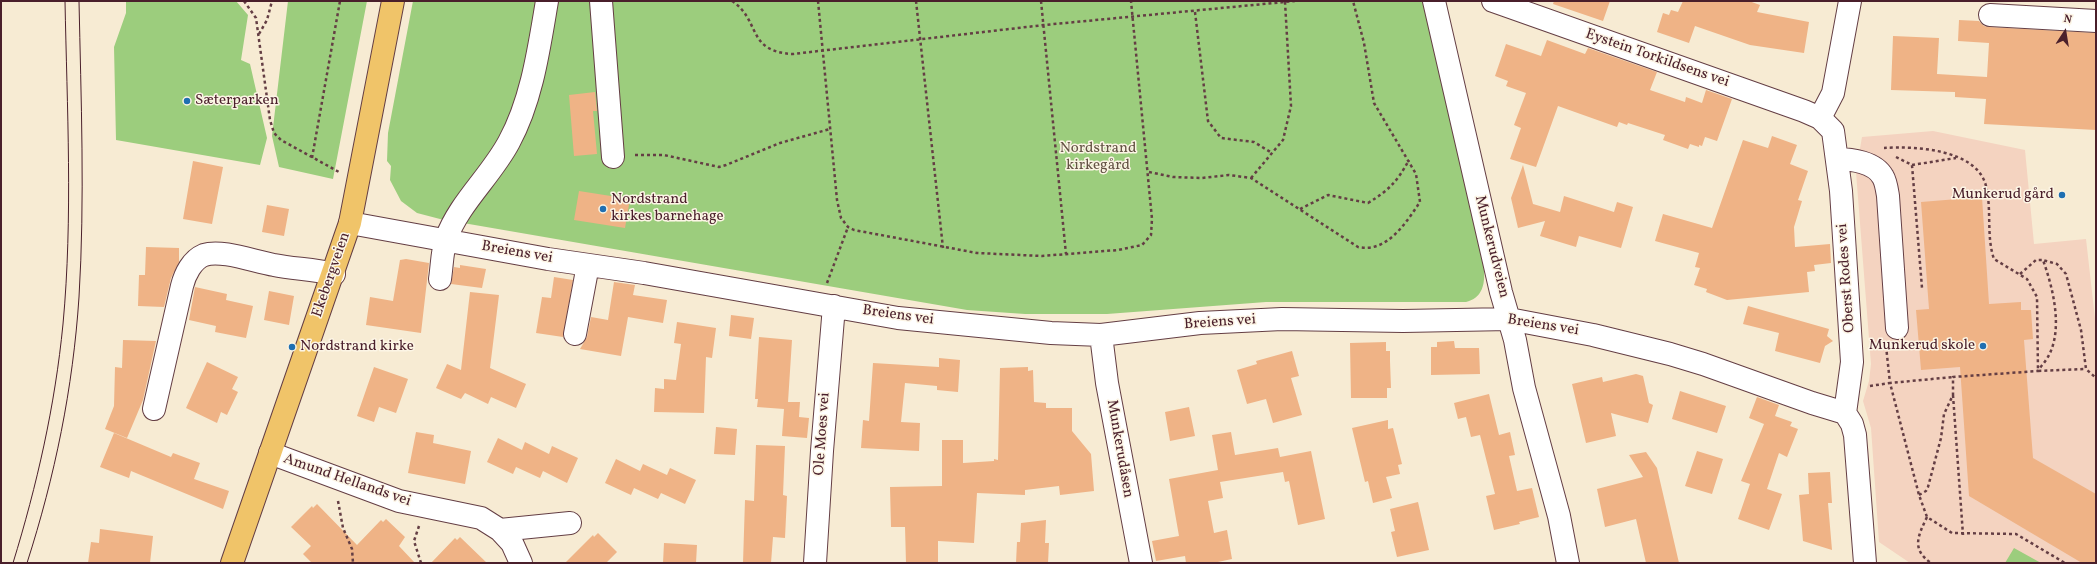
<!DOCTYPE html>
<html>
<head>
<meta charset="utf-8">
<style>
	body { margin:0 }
	#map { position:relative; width:2097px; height:564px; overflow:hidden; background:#f7ebd3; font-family:Vollkorn,serif }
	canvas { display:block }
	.frame { position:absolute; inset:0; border:2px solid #4a1f2b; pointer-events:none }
	.north { position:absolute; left:2045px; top:12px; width:40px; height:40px; -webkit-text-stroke:3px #fcf5e5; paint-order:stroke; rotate:12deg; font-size:11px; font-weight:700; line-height:16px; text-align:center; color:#4a1f2b }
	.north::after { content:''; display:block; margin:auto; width:14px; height:18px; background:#4a1f2b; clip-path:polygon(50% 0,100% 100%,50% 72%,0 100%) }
</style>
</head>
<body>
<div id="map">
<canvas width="2097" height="564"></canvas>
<div class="frame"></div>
<div class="north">N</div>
</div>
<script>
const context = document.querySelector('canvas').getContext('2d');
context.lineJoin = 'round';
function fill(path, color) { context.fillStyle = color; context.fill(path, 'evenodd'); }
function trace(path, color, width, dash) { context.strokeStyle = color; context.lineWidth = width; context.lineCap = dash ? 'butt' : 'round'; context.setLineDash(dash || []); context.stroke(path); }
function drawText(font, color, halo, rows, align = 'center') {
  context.font = font + ' Vollkorn,serif'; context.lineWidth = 3; context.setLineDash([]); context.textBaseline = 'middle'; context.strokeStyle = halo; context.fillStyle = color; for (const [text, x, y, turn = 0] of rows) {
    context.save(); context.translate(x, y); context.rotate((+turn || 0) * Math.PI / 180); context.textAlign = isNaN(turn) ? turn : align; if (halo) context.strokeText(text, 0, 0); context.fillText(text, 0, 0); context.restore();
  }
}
const built = new Path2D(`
	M1933 131 2025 150 2034 244 2086 239 2096 327V563H1910L1879 542 1871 428 1863 401 1869 381 1871 364 1856 172 1862 137Z`);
const green = new Path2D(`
	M126 1H236L248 15 241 60 250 64 267 138 260 165 116 140 114 47 126 13Z
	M288 1H367L333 179 279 167 272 136Z
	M413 1H1423L1477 233C1481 255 1496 295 1466 302H1266L1107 314H1025L967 310 440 219 417 213 401 201 390 180 391 166 387 161 388 133Z
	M2014 548 2041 563H2005Z`);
const building = new Path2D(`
	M1554 1H1610L1603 21 1553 4Z
	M1683 1H1749L1760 5 1757 12 1809 22 1804 53 1750 45 1695 26 1689 43 1657 32 1663 13 1669 15 1671 10 1678 12Z
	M1959 20 1979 21 1984 26 1989 27 2096 33V130L1984 124 1986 99 1955 97V92L1891 90 1893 36 1939 38 1937 74 1987 77 1989 43 1958 41Z
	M1547 40 1585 54 1588 48 1657 72 1650 90 1685 102 1686 97 1702 103 1706 90 1732 99 1717 141 1705 137 1702 146 1699 145V147L1690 144 1688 149 1663 140 1665 135 1628 123 1627 125 1619 122 1617 127 1558 106 1536 167 1510 159 1521 128 1514 125 1526 93 1506 86 1508 81 1495 76 1506 44 1541 56Z
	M595 92 597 111H593L597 154 574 156 569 95Z
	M1772 136 1797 145 1790 164 1808 171 1798 200 1802 201 1794 227 1795 247 1830 244 1831 263 1814 265 1815 271 1807 272 1809 292 1727 300 1706 292 1707 289 1694 285 1700 268 1695 267 1699 253 1655 241 1663 214 1712 228 1743 140 1768 148Z
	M193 161 223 167 212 224 183 219Z
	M1523 165 1533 204 1560 212 1564 196 1614 212 1617 202 1633 207 1621 248 1579 236 1576 247 1540 236 1545 221 1518 228 1511 198Z
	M579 191 630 199 625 228 574 220Z
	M1982 197 1989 304 2021 302V310H2031L2033 339 2024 340 2033 458 2096 494V563H2082L1969 496 1960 367 1921 370 1916 310 1929 309 1921 202Z
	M267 205 289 209 284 236 262 232Z
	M146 247 179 248V262L171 278 164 307 138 306 139 275H145Z
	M406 259 429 263 421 333 366 325 370 297 393 301 400 260Z
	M460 265 486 269 482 288 451 284 454 267 460 268Z
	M554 277 573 280 563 337 536 333 542 297 551 298Z
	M614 282 635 285 633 295 667 300 663 323 628 317 621 356 580 349 587 337 591 317 608 320Z
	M195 287 227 294 226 300 253 306 246 338 215 332 216 326 189 320Z
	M269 291 294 296 289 325 264 320Z
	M470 292 499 295 490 368 526 384 516 408 491 397 488 404 465 393 461 399 436 388 447 364 461 370Z
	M1748 306 1829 329 1827 336 1833 341 1825 346 1820 363 1775 351 1779 333 1743 324Z
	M731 315 754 318 751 339 729 336Z
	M677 322 716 328 712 358 706 357 704 413 654 412 655 388 664 389V379L676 380 681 344 674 343Z
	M759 337 792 340 788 402H800L799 417 809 418 807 438 782 436 784 409 757 407 758 399H755Z
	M123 340 156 341 143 400 127 438 105 429 114 406 115 367 122 368Z
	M1454 341 1455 348H1479L1480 374 1431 375V347H1437V342Z
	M1386 342V351H1390V361L1391 388H1387V398H1351L1350 343Z
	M1292 351 1299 376 1291 378 1302 415 1273 423 1266 399 1247 404 1237 370 1257 364 1256 361Z
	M939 358 960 360 958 392 937 390V386L905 383 901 422 920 423 919 451 861 448 863 420 869 421 873 363 939 367Z
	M207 362 238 377 232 389 238 392 227 415 221 412 217 423 186 408Z
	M374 367 408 379 396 413 379 407 374 422 357 416Z
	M1028 367V371L1033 370 1034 402 1046 403V408H1072V431L1091 454 1094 491 1060 495 1059 486 1025 490V495L977 493 974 543 938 541V563H906L905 527H891L890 487 942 486V440H963V463L994 461V459L998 460 1000 368Z
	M1636 374 1643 376 1649 403 1653 405 1648 423 1611 413 1616 436 1586 443 1572 384 1602 377 1603 382Z
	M1680 391 1726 406 1717 433 1672 419Z
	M1489 394 1499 435 1510 432 1515 455 1509 456 1517 491 1532 488 1539 517 1519 522 1520 524 1494 530 1486 496 1495 494 1480 435 1471 437 1466 417 1458 419 1454 403Z
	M1757 397 1779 405 1775 416 1792 422 1790 426 1798 429 1787 457 1779 453 1767 489 1782 494 1769 530 1738 519 1750 484 1741 481 1764 424 1749 418Z
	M1189 407 1195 436 1170 441 1165 412Z
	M1388 420V429L1393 428 1402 464 1398 465 1400 474 1386 477 1392 498 1373 503 1368 481 1365 482 1352 428Z
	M716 427 737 429 735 455 714 454Z
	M416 432 434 435 433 443 471 451 465 484 408 473Z
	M1231 432 1235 455 1278 448 1280 457 1311 451 1325 519 1298 525 1289 481 1285 482 1283 472 1220 482 1223 498 1208 501 1214 533 1227 530 1232 559 1213 563H1186L1185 556 1156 561 1152 541 1179 536 1169 479 1218 470 1212 435Z
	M114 433 171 457 173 453 200 463 194 479 229 491 223 509 131 471 129 478 100 467Z
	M498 438 522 450 525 442 549 454 552 446 578 458 567 483 543 471 540 478 516 467 513 474 487 462Z
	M756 445 785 446 783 495 787 496 785 538 773 537 771 563H743L745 500 754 501Z
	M1697 451 1723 459 1712 494 1685 486Z
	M1646 452 1657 468 1679 563H1646L1636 519 1605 527 1597 489 1643 477 1629 455Z
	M616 459 640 471 643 464 667 475 670 468 696 480 685 504 661 493 658 499 634 488 631 495 605 483Z
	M1830 472 1832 503H1828L1832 550 1803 541 1799 495 1809 494 1808 473Z
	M1418 502 1429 550 1397 557 1391 532 1395 531 1390 509Z
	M317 504 357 545 381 520 383 522 386 519 405 537 399 546 415 563H312L303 554 311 546 291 527 312 506 313 508Z
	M1046 520 1045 543H1049L1048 563H1016L1017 542H1020L1021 523Z
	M100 529 153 536 150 563H88L91 542 99 543Z
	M598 533 617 552 606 563H565L593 535 594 537Z
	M460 537 487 563H431L455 538 457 540Z
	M664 543 697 545 696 563H663Z`);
const path = new Path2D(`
	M244 1 256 18 270 120 274 133 281 140 339 172
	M732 1C761 20 746 52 793 54L1044 25 1295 1
	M818 1 837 200 841 218 848 227 854 230 977 253 1042 256 1118 250 1142 245 1151 235 1152 219 1131 1
	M916 1 943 248
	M1041 1 1066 254
	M1195 12 1208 121 1221 138 1254 142 1272 153
	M259 34 267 20 272 1
	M1884 148C1915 146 1977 149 1986 186 1992 210 1986 236 1994 259L2027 279 2037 297 2038 371 2086 369
	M635 155H664L719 167 726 165 780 143 830 129
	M1896 157 1912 165 1922 288
	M312 158 340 1
	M1912 165 1956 158
	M1149 172 1173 177 1202 178 1229 175 1251 178 1358 247C1387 253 1405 224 1420 202L1416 174 1374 103 1364 43 1353 1
	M1251 178 1283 140 1291 106 1285 2
	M1300 209 1328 195 1368 203C1389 190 1397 182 1409 160
	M2020 274 2036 260H2043
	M827 283 848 227
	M1886 346 1890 383 1953 377
	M1870 386 1890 383 1919 495 1927 517 1952 533 2016 534 2065 563
	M1953 395 1963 535
	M1919 495 1926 491 1928 487 1941 438 1944 414 1953 395V377L2038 371C2041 366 2046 361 2049 355 2063 328 2053 288 2043 260L2057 264 2066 274 2081 330 2086 369 2096 378
	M338 501 343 528 352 549 353 563
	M1927 517C1918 536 1911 549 1931 563
	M419 526 414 541 421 563`);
const minor = new Path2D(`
	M601 1 613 157
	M1434 1 1501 292 1515 340 1524 388 1559 516 1568 563
	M1493 1 1804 111 1820 118 1833 131 1841 191 1852 362 1845 413 1852 424 1855 435 1865 563
	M1990 15 2096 21
	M1820 118 1833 93 1850 1
	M1837 159C1851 159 1875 162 1883 177 1886 182 1887 190 1888 196L1897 328
	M350 223 548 259 644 273 898 318 1051 333 1101 335 1200 323 1282 319 1403 321 1509 319 1593 335 1670 354 1703 364 1812 403 1845 413
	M440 279C442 266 442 251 446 239 459 203 491 176 509 142 532 100 539 48 547 1
	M575 334 588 265
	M1101 335 1107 383 1141 563
	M154 409 182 286C185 274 192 260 204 255 222 249 255 262 274 265 294 269 314 269 334 274
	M270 453 399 501 481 518 500 530 512 543 521 563
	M500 530 570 523
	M815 563 822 451 834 306`);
const major = new Path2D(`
	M232 563 350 223 393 1`);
const tram = new Path2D(`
	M13 563C37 485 55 406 63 324 73 217 67 108 65 1
	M27 563C55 476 73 388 79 297 85 199 81 99 79 1`);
const markers = [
	[187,101,4,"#1f6fb2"],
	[2062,195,4,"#1f6fb2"],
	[603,209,4,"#1f6fb2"],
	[1983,346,4,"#1f6fb2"],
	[292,347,4,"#1f6fb2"]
];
const streetNames = [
	["Eystein Torkildsens vei",1657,59,19],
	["Munkerudveien",1491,247,76],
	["Breiens vei",517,253,10],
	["Ekebergveien",332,275,-71],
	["Oberst Rodes vei",1847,278,-94],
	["Breiens vei",898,316,8],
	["Breiens vei",1220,323,-4],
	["Breiens vei",1543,326,9],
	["Ole Moes vei",823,434,-86],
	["Munkerudåsen",1119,449,80],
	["Amund Hellands vei",347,481,19]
];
const poiNames = [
	["Sæterparken",195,101],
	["Munkerud gård",2054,195,"right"],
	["Nordstrand",611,200],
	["kirkes barnehage",611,217],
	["Munkerud skole",1975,346,"right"],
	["Nordstrand kirke",300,347]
];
const parkNames = [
	["Nordstrand",1098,149],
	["kirkegård",1098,166]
];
fill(built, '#f4d3c0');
fill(green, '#9ccd7d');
fill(building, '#efb386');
trace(minor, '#643e44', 24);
trace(major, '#643e44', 24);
trace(path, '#643e44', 2.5, [3, 3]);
trace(minor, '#fff', 22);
trace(major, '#f0c469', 22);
trace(tram, '#4a1f2b', 1);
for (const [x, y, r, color] of markers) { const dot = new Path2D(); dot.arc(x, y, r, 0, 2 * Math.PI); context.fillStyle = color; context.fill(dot); trace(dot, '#fcf5e5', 1.5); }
drawText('15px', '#4a1f2b', '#fcf5e5', streetNames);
drawText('15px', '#4a1f2b', '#fcf5e5', poiNames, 'left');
drawText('15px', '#635344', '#fcf5e5', parkNames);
</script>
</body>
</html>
